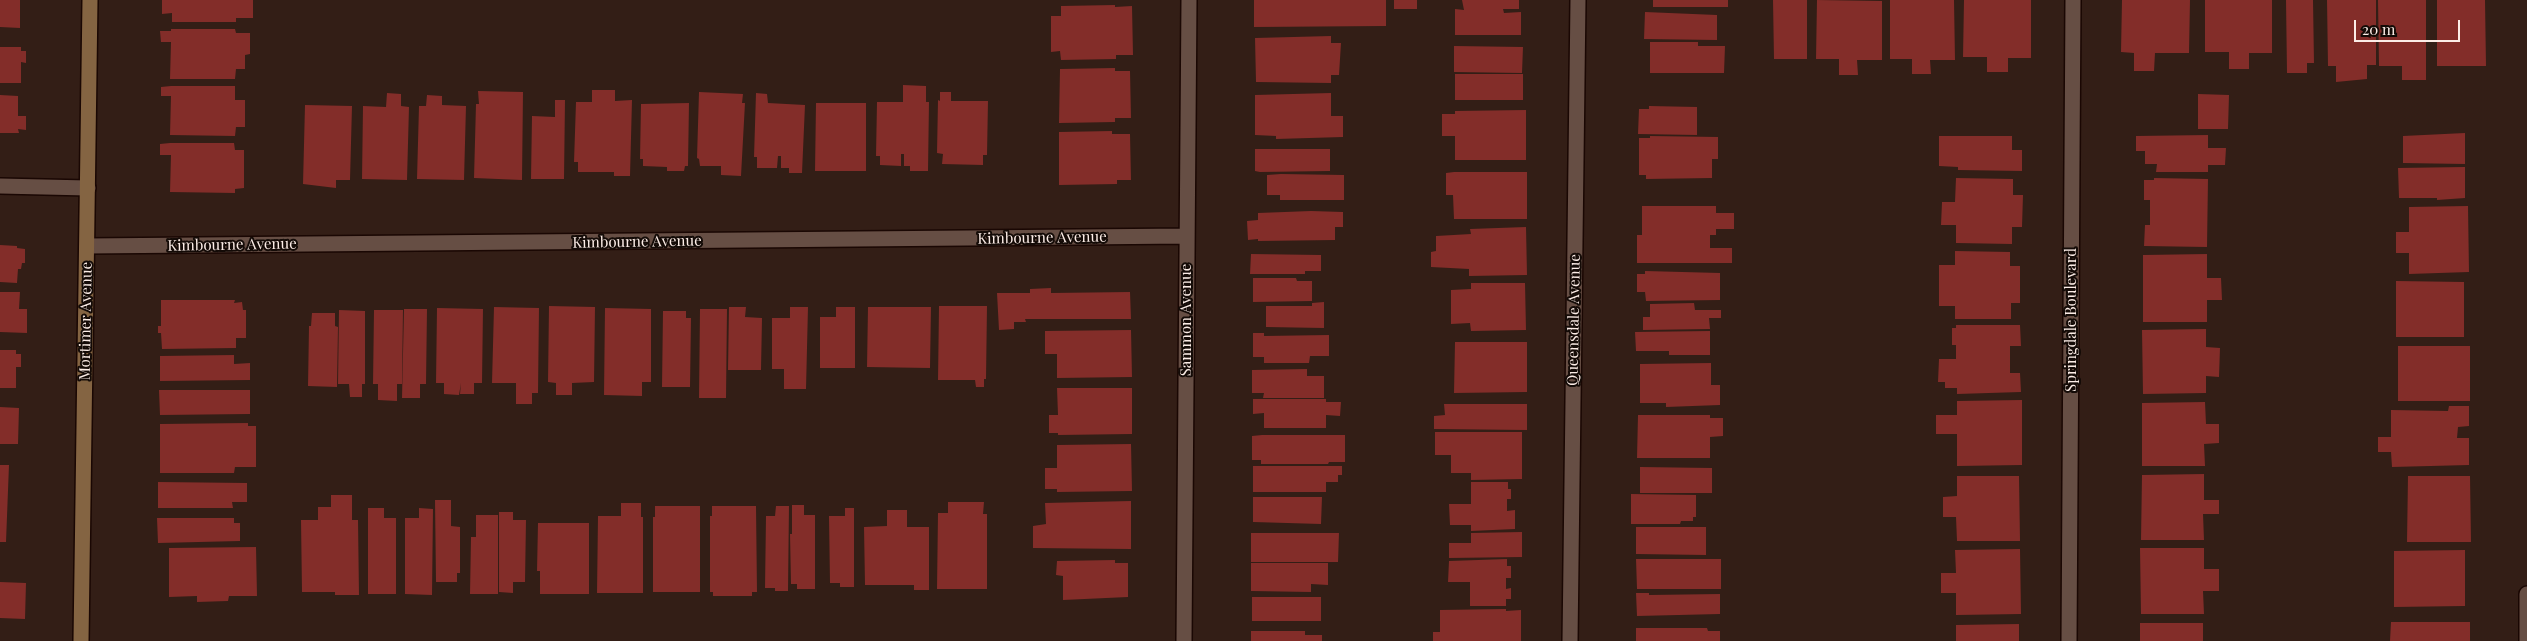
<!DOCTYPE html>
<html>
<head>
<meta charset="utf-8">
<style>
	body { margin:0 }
	#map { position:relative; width:2527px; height:641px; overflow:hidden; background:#331e16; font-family:"Playfair Display",serif }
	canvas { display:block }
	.scale { position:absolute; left:2354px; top:20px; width:106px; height:22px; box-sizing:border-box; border:2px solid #fcede7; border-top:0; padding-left:6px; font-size:15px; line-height:18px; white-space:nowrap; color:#fcede7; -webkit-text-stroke:4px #140b07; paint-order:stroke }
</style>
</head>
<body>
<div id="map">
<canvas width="2527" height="641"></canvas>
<div class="scale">20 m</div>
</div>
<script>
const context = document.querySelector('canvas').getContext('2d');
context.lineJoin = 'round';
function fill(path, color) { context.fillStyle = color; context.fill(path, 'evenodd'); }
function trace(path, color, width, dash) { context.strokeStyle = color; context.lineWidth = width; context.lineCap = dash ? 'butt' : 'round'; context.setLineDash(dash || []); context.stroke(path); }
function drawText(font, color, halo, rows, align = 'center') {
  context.font = font + ' "Playfair Display",serif'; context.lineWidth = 4; context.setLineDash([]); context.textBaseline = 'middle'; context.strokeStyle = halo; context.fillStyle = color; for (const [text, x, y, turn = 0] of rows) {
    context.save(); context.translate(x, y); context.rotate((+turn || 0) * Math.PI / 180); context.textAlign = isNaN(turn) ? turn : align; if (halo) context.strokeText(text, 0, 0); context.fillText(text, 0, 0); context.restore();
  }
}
const building = new Path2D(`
	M0 0H20V28L0 27Z
	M162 0H253V18H236V22H172V13L162 14Z
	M1254 0H1386V26L1254 27Z
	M1394 0H1417V9H1394Z
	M1462 0H1519V9H1503L1504 13 1521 12V35H1455V9L1464 10Z
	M1653 0H1728V7H1653Z
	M1773 0H1807V59H1774Z
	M1817 0 1882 1V60H1857L1858 75H1839V59H1816Z
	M1890 0H1954L1955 60H1930L1931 74H1912V59H1890Z
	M1964 0H2031V58H2008V72H1987V57H1963Z
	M2122 0H2190L2189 53H2155L2154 71H2134V53L2121 52Z
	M2205 0H2272V53H2249V69H2229V52H2205Z
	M2286 0H2313L2314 63H2307V73H2287Z
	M2327 0H2376V65H2367V79L2336 82V66H2328Z
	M2378 0H2426V80H2402V66H2379Z
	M2437 0H2485L2486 66H2437Z
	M1115 5V7L1132 6 1133 55H1116V59L1061 60 1060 51 1051 52V16H1061V6Z
	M1645 12 1717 15V40L1644 39Z
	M171 29H235L236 33H250V54L245 55V69H236L235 79H170L171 42H161L160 31H171Z
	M1331 36V43H1341L1339 75H1331V83L1256 82 1255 38Z
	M1650 42H1698V46H1725L1724 73H1650Z
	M1454 46 1523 47 1522 73 1454 72Z
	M0 47H21V51H26V63L21 62V83H0Z
	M1115 68V71H1130L1131 118H1115V122L1059 123 1060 69Z
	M1455 74H1523V100H1455Z
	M903 85 926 86V102H929L928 171H910V166H904V154H901V166L880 165V156H876L877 102H903Z
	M171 86H235V100H245V127H236L235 136 170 135 171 96H161V87Z
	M592 90H615V101L632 100 630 176H614V172H578V162H574L576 102H592Z
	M478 91 523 92 522 180 474 178 476 104H479Z
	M699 92 743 94 742 103H745L741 176 721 175V166H700L699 159 697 158Z
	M940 92H951V101H988L987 155H983V165L942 164 943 154 937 153 938 100 940 101Z
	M387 93 401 94V106L409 107 407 180 362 179 363 106 386 107Z
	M756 93 767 94 768 103 805 105 802 173H789V168H781V156H778L777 168H757V157H754Z
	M1331 93V116H1343V137L1276 139V136L1255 135V95Z
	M2198 94 2229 95 2228 129H2198Z
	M0 95 18 96V116H26V130L18 129 19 133H0Z
	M427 95 442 96V105L466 106 464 180 417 179 419 106H426Z
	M555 100H565L564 179H531L532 116 555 117Z
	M689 103 688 166H685L684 171H667V167L643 166V159H640L641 104Z
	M816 103H866V171H815Z
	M305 105 352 106 350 180H336V188L303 184Z
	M1649 106 1697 107V135L1638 134 1639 109H1649Z
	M1526 110V160H1455V136H1442V114H1455V111Z
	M1112 131V134H1130L1131 180H1117V184L1059 185V132Z
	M2465 133V164L2403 163V136Z
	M2208 135V148H2226L2225 165H2208V172H2156L2157 164H2145V151H2136V136Z
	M1650 136 1718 137V159H1712V178L1646 179V175H1639V138H1650Z
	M1939 136H2012V150H2022V171L1958 170V167L1939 166Z
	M170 143H234L235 150H244V188L235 189V193L170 192 171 155H160V144Z
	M1255 149H1330V171L1260 172 1255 171Z
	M2465 167V198L2437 200V198H2399L2398 168Z
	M1454 172H1527V219H1454L1453 195H1446V173Z
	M1281 174 1344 175V200H1280V195H1267V175Z
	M1956 178 2013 179V195H2023L2022 227H2012V244L1956 243V225H1941L1942 202H1955Z
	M2154 178 2208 179 2207 247 2144 246 2145 225H2150V200H2144V180H2154Z
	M1642 206H1716V213H1734V229H1716V235H1710V248H1732V263H1637V235H1642Z
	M2468 206 2469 272 2409 274V253H2396V232H2409V207Z
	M1311 211 1343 212V227H1335V240L1258 241V239L1248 240 1247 221 1258 220V213Z
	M1526 227 1527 275 1469 276V269L1431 267V252L1436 251V236L1471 234 1470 229Z
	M0 245 17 246V248L25 249V263H22L21 269H18L17 283 0 282Z
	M1955 251 2010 252V266H2020V303H2011V319H1955V306H1939V265H1955Z
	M1251 254 1321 255V271H1305V274H1250Z
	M2207 254V278H2221L2222 300H2207V322H2143V255Z
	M1645 271 1720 273V300L1646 301 1645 292H1637V274H1645Z
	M1253 278H1296L1297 281H1312V301L1253 302Z
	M2396 281 2464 282V337H2396Z
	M1471 283H1525L1526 330 1471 331 1470 323 1451 324V290L1471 289Z
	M1051 288V293L1130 292 1131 319H1025L1026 322H1014V329L999 330 997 293H1030V289Z
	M0 292H20L19 309H27V333L0 332Z
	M161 300H235L234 303 242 302 243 310H246V338H236V348L162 349 161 333H158V326H161Z
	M1324 302V328L1266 327V306H1312V303Z
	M1694 303 1695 310H1721V318H1709L1710 329 1643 330V317H1650V304Z
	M549 306 595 307 594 382 572 383V395H556V383L548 382Z
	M939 306H987L986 379H984V387H976L975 380H938Z
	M494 307 539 308 538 393H532V404H516V383H492Z
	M729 307H746L745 317 762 318 761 370H728Z
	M790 307H808L806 389H784V369H772V318H790Z
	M836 307H855V368H820V317H836Z
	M868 307H931L930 368 867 367Z
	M437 308 483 309 482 383H474V394H460L461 383 459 395 444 394V383H436Z
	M605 308 651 309V382H642V396L604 395Z
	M404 309H427L426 384H420V398H402Z
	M700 309H727L726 398H699Z
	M339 310 365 311V384H362V397H350L349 384H338Z
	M374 310H403L402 384H397V401L378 400V384H373Z
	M663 311H686V318H691L690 387H662Z
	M312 313H335V326L338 327 337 387 308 386 309 326H311Z
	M1956 325H2020L2021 346H2010V373H2020L2021 392 1957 394V388H1945V382H1938L1939 359H1956V345H1952V328H1956Z
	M2206 329V347L2220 348 2219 377 2206 376V393L2143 394 2142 330Z
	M1131 330 1132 377 1057 378V354H1045V331Z
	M1710 331V355H1669V351H1636L1635 332Z
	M1253 333H1264V336L1329 335V356H1310L1309 363H1264V357H1253Z
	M1455 342H1527V392L1454 393Z
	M2398 346H2470V401H2398Z
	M0 350H16V354H21V367H16V388H0Z
	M234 355V364L250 363V380L160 381V356Z
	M1711 363V385H1720V405L1666 407V403H1640V364Z
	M1307 369V376H1324V398H1263L1264 393H1252V370Z
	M1057 388H1132V434L1058 435V433H1049V415H1058Z
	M159 390H250V414L160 415Z
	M1253 399H1326V402H1341L1340 416 1326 415V428H1264V413L1253 414Z
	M2022 400V465L1957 466V434H1936V415H1957V401Z
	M2205 402 2206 424H2219V443L2204 444 2205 466H2142V403Z
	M1444 404H1527V430L1434 429V416L1445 415Z
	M2449 406H2469V426L2458 427 2457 438H2469V465L2392 467 2391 452H2378V437H2391V410L2448 411Z
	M0 407 19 408 18 444H0Z
	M1638 415H1710V418H1723V436L1710 437V458H1637Z
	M248 423V426H256V467H235L234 473H160V424Z
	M1435 432H1522V479L1471 480V473H1451V455H1435Z
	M1262 435H1345V462H1329L1328 464H1261V460H1252V436Z
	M1131 444 1132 491 1057 492V489H1045V468H1057V445Z
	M0 465H9L6 542H0Z
	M1253 466H1342V475H1338V482H1326V492H1253Z
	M1640 467 1712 468V493H1640Z
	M2204 474V500H2219V514H2203L2204 540H2141L2142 475Z
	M1957 476H2019L2020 541H1957L1956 517H1943V497L1957 496Z
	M2408 476H2470L2471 542H2407Z
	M158 482 247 483V502H232L233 508H158Z
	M1471 482H1508V489H1511V499H1507V511L1515 510V529L1471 531V525H1450L1449 504H1471Z
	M1631 494 1696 495V517H1693V521H1681L1680 524H1631Z
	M331 495H352V520H358L359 595H335V592H302L301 520H318V507H331Z
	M1253 497H1322L1321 524 1253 522Z
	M435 500H451V526L460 527V573H457V582H436Z
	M1131 501V549L1033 548V526L1046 524 1045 503Z
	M948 502H984L983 514H987V589H937L938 513H948Z
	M621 503H641V517H643V593H597L598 516H621Z
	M792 505H804V515H815V589H797V584H791L790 534H792Z
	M655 506H700V592H653V517H655Z
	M712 506H756L757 592H752V596H713V592H710V516H712Z
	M776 506H789L788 591H775V588H765L766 516H775Z
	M368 508H384V518H396V594H368Z
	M419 508 433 509 432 595 405 594V518H419Z
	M845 508H854V587H840V583H830L829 516H845Z
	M887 510H907V527H929V590H914V585H865L864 527 887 526Z
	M499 512H513V520H526L525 582H513V593L499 592Z
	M476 515H498V594H470L471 537H476Z
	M157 518H234V523H240V541L158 543Z
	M538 523H589V594H540V571H537Z
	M1636 527H1706V555L1636 554Z
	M1522 532V557L1449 558V543H1471V533Z
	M1251 533H1339L1338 562H1251Z
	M256 547 257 596H229L228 601 197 602V596L169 597V548Z
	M2140 548H2204V569H2219V591H2203L2204 614H2141Z
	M2020 549 2021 614 1956 615V593H1941V573H1956L1955 550Z
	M2465 550V606L2394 607V551Z
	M1507 559V566H1511V578H1506V589L1511 588V599H1506V606H1470V582H1448L1449 561Z
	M1636 559H1721V589H1637Z
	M1115 560V563H1128V597L1063 600V576L1056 575 1057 561Z
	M1251 563H1328V585L1311 584V592L1251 591Z
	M0 582 26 583 25 619 0 618Z
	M1636 593H1649V595L1720 594V614L1637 616Z
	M1252 597H1321V621H1252Z
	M1506 609V611L1521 610V641H1433V632H1440V610Z
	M2391 622H2470V641H2390Z
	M2140 623H2203V641H2140Z
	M2019 624V641H1956V625Z
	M1636 628H1707L1708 631H1720V641H1636Z
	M1251 631H1305V635H1322V641H1251Z`);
const street = new Path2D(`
	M0 186 88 188
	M87 246 1187 236
	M1184 641 1189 0
	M1570 641 1578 0
	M2069 641 2073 0
	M2527 641V594`);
const secondary = new Path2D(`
	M81 641 90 0`);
const streetNames = [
	["Kimbourne Avenue",1042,238,-1],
	["Kimbourne Avenue",637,242,-1],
	["Kimbourne Avenue",232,245,-1],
	["Sammon Avenue",1186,320,-90],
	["Queensdale Avenue",1574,320,-89],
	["Springdale Boulevard",2071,320,-90],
	["Mortimer Avenue",86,321,-89]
];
fill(building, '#832d29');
trace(street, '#1a0703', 18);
trace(secondary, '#1a0703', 18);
trace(street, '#664e44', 15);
trace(secondary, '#846442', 15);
drawText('15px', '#fcede7', '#140b07', streetNames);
</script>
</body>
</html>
